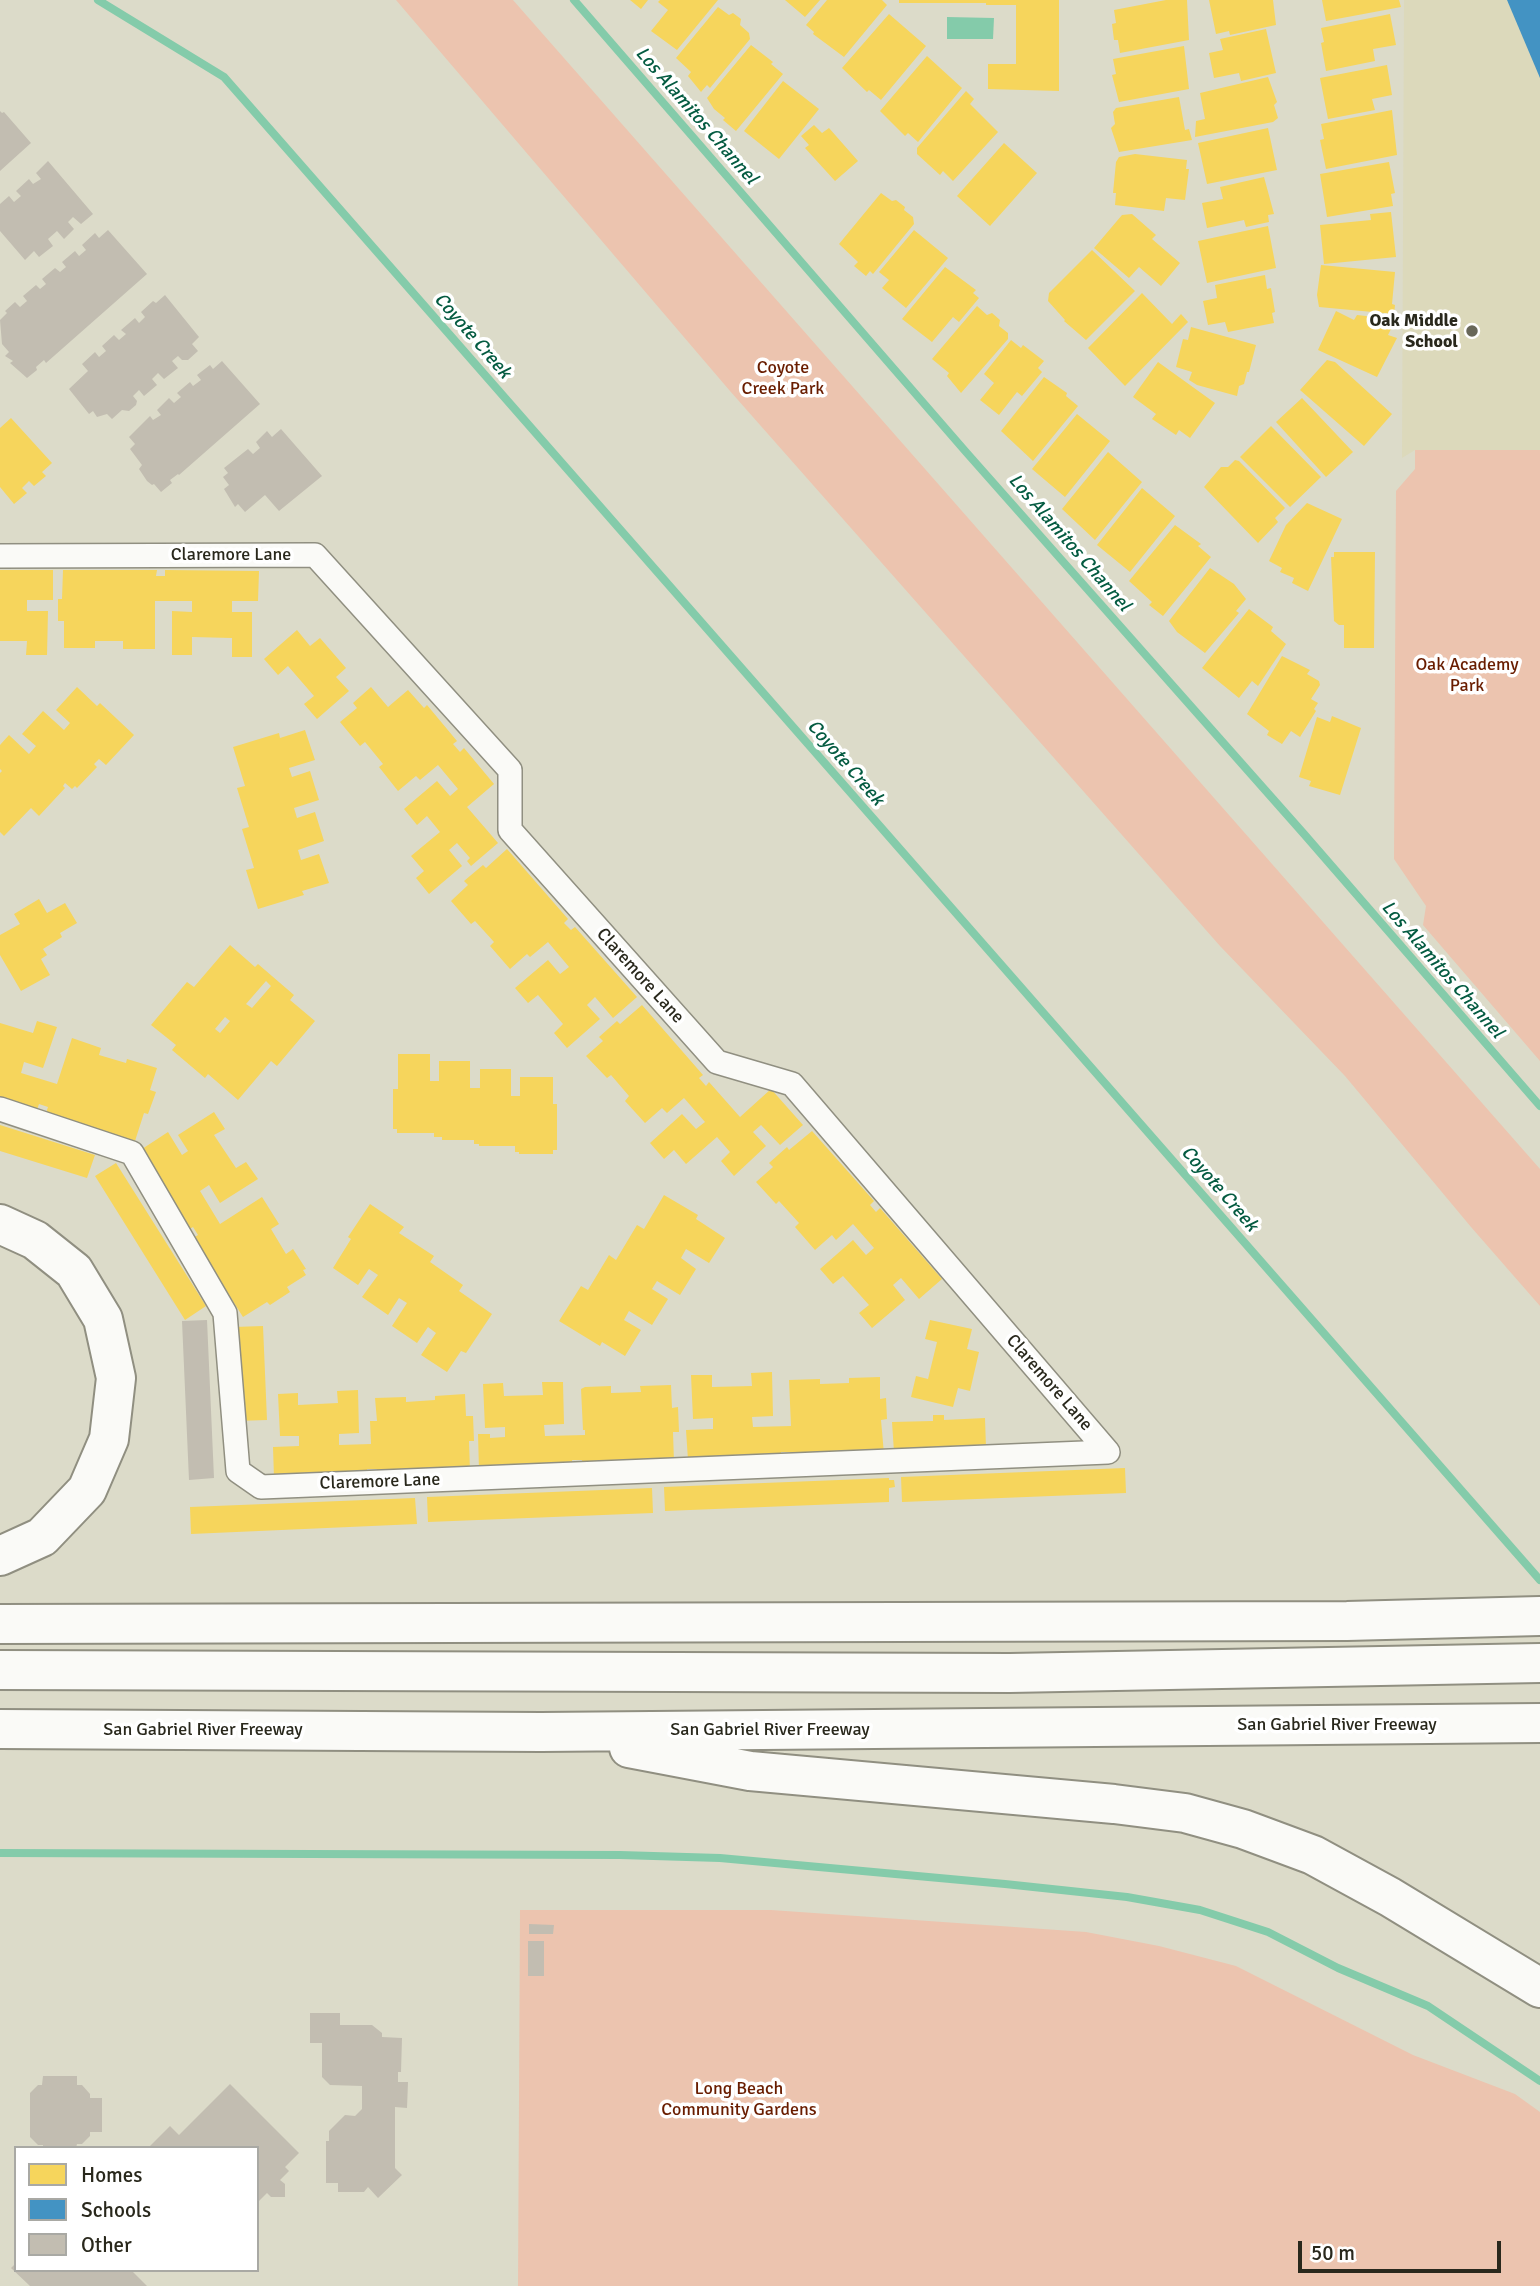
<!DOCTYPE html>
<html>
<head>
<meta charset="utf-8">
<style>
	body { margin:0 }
	#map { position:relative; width:1540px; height:2286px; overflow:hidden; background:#dcdbc9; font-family:Signika,sans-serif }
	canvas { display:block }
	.legend { position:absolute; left:14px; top:2146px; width:245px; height:126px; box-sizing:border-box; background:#fff; border:2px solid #a9a9a4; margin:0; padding:9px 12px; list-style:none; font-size:21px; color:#29281c }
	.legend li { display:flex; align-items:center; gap:14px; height:35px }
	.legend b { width:35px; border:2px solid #a9a9a4 }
	.scale { position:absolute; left:1298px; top:2241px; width:203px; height:32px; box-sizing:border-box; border:4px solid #29281c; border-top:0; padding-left:9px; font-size:21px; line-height:24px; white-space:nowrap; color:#29281c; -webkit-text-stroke:5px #fff; paint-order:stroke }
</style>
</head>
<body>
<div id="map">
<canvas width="1540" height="2286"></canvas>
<ul class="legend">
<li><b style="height:19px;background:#f6d55c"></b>Homes</li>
<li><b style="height:19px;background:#4393c3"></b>Schools</li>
<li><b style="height:19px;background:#c2bdb1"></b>Other</li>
</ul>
<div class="scale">50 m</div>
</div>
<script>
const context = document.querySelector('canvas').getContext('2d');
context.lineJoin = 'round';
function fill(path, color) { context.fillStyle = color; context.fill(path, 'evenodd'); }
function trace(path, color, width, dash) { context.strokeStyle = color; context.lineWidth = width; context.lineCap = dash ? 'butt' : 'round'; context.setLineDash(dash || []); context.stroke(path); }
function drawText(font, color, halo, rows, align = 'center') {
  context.font = font + ' Signika,sans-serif'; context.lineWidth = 7; context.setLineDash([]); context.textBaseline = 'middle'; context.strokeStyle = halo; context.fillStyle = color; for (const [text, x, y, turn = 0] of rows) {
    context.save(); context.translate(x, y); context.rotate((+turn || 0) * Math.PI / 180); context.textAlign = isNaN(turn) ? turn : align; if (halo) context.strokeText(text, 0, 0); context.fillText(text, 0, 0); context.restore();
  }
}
const built = new Path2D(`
	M1404 0H1540V450H1415L1402 458Z`);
const green = new Path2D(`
	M396 0H513L1540 1169V1306L1471 1227 1345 1076 1220 946 730 391Z
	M1415 450H1540V1061L1423 925 1426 906 1394 859 1396 491 1415 469Z
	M520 1910H771L1086 1932 1159 1946 1236 1966 1413 2055 1515 2094 1540 2112V2286H518Z`);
const water = new Path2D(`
	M947 17 994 18 993 39H947Z`);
const homes = new Path2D(`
	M630 0H648L641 9Z
	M660 0H718L677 50 651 31 668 10 658 2Z
	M785 0H820L805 17Z
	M827 0H882L887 5 844 57 813 34 814 32 806 25Z
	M899 0H1059V91L988 89V64H1016V5H986V3H899Z
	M1166 0H1187L1189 40 1120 53 1118 40H1114L1112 24 1116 23 1114 10Z
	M1209 0H1273L1276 25 1230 35 1229 31 1216 34Z
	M1322 0H1399L1401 7 1326 21Z
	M718 7 729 15 733 13 741 19 740 25 749 33 750 39 710 88 707 85 701 92 688 76 691 72 676 58Z
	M889 14 926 46 881 100 869 90 867 92 842 68Z
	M1390 14 1396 45 1373 49 1375 61 1326 71 1321 43 1324 42 1321 28Z
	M1266 29 1276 73 1241 81 1239 73 1214 78 1209 53 1223 50 1220 39Z
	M751 45 773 62 771 64 783 74 736 131 723 120 725 118 714 109 707 98Z
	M1184 46 1189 89 1119 102 1112 75 1116 74 1113 59Z
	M927 56 962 88 918 142 908 133 905 136 880 111Z
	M1387 65 1392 95 1372 99 1375 110 1328 119 1320 78Z
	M1268 77 1277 102 1274 105 1278 118 1273 122 1195 137 1196 121 1205 119 1200 93Z
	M783 81 819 109 779 159 744 131Z
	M966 91 974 99 970 104 998 132 953 181 943 171 940 175 917 154V148Z
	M1179 97 1185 130 1189 129 1192 140 1119 152 1111 128 1115 124 1113 112 1116 108Z
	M1392 110 1397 155 1326 169 1320 140 1324 139 1321 124Z
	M814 125 822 133 829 128 858 161 835 181 805 148 809 145 801 136Z
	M1268 128 1277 170 1207 184 1198 143Z
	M1004 143 1037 173 990 226 957 196Z
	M1135 154 1187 160 1186 169H1189L1185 200 1166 198 1164 211 1115 205 1116 193H1113L1116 162 1119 157Z
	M1389 162 1395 193 1391 194 1393 206 1327 217 1320 174Z
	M1264 177 1274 214 1268 215 1269 222 1246 227 1244 220 1207 228 1202 203 1223 199 1220 187Z
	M881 193 892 201 896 200 905 207 904 210 913 217 914 224 873 274 870 271 866 276 854 266 858 262 839 244Z
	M1391 212 1396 257 1324 264 1320 225 1371 220 1370 214Z
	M1132 214 1156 235 1152 239 1180 263 1161 286 1139 267 1129 278 1094 248 1122 215Z
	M1268 226 1276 268 1207 283 1198 241Z
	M914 230 948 258 906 308 882 288 889 280 879 272Z
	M1092 250 1135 291 1086 340 1064 321 1065 320 1048 301 1049 293Z
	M1321 265 1395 272 1392 304 1395 305 1394 314 1319 307 1317 295Z
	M945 267 976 290 973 293 979 298 959 322 953 317 932 342 902 319Z
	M1265 275 1267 289 1271 288 1275 312 1272 313 1274 323 1228 332 1225 322 1208 325 1203 301 1217 298 1215 285Z
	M1142 293 1172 324 1181 314 1188 322 1125 386 1088 348Z
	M977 306 987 315 992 313 1000 320 999 326 1008 333V339L961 393 947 376 949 373 932 359Z
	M1336 311 1354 320 1357 315 1366 316 1392 327 1388 335 1397 338 1377 377 1318 350Z
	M1191 327 1256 345 1249 372H1247L1244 384 1239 386 1237 396 1197 385 1189 380 1192 372 1176 367 1183 339 1188 340Z
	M1011 340 1021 348 1023 345 1044 361 1038 368 1042 372 1022 396 1017 392 999 415 980 400 994 383 984 374Z
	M1327 360 1335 362 1392 414 1364 446 1300 390Z
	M1158 362 1215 403 1190 438 1179 430 1176 435 1152 419 1156 414 1133 397Z
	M1044 377 1067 393 1066 396 1078 406 1033 461 1001 431Z
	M1302 398 1353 452 1326 477 1276 422Z
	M1077 414 1110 441 1065 497 1032 469Z
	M11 418 52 463 42 472 46 476 34 486 29 481 22 488 27 493 14 504 0 487V428Z
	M1271 426 1321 477 1290 507 1240 457Z
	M1108 452 1142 482 1095 540 1062 509Z
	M1235 460 1239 461 1285 508 1275 518 1278 522 1258 543 1204 487 1221 467H1228Z
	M1142 488 1175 516 1130 572 1097 545Z
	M1307 503 1342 519 1308 591 1292 583 1294 578 1280 572 1282 568 1269 561 1286 525Z
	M1175 525 1201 544 1198 546 1211 557 1163 616 1149 605 1152 602 1129 581Z
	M1334 552H1375L1374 648H1344V625H1339L1334 621 1331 557H1334Z
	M1210 568 1234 584 1246 599 1236 611 1239 613 1205 653 1177 632 1169 621Z
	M0 570H53V600H27V611H48L47 655H26L27 641H0Z
	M63 570H157L156 576H165V570L259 571 258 601H232V612H252V657H232V638L192 637V655H172V611L192 612V601H155V649H123V641H95V648H64V621H58V599H62Z
	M1249 609 1273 627 1271 631 1286 644 1258 686 1252 681 1239 698 1202 668Z
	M297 630 310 646 320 638 346 668 336 677 349 691 317 719 304 704 314 696 288 666 278 675 264 659Z
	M1282 656 1310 670 1307 674 1319 681 1320 685 1311 699 1318 703 1314 709 1316 711 1300 737 1291 731 1282 744 1267 735 1269 731 1247 714Z
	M77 687 97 706 100 703 134 735 106 765 99 759 94 764 97 767 77 788 75 786 72 789 65 783 63 786 65 788 39 816 31 808 4 836 0 832V773L2 771 0 769V745L9 735 29 754 36 746 22 734 43 711 64 730 70 723 56 710Z
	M371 687 388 707 408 690 424 708 427 705 457 741 453 744 460 752 464 748 494 784 467 807 498 843 471 866 467 861 470 858 457 843 449 850 462 866 429 894 416 878 424 871 411 856 440 832 427 816 417 825 404 809 437 781 450 796 458 789 438 765 420 780 416 776 398 791 379 767 383 764 365 742 360 746 340 722 357 708 353 703Z
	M1332 716 1361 728 1340 795 1309 786 1311 781 1299 777 1317 717 1330 722Z
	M305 730 315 760 289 768 292 777 310 771 319 800 294 808 297 818 315 812 324 841 298 850 301 860 319 854 329 883 302 891 304 895 258 909 246 870 254 868 242 829 249 827 237 788 245 786 233 747 279 733 280 738Z
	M507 849 568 919 564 923 571 930 575 927 637 997 613 1018 595 997 587 1005 600 1019 567 1048 554 1033 563 1024 538 995 528 1003 515 988 548 960 560 974 569 967 548 942 530 957 527 954 510 969 490 946 494 942 475 921 471 924 451 901 468 885 464 881 483 865 486 868Z
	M39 899 47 913 65 903 77 923 60 933 62 937 43 949 47 955 41 959 50 975 21 991 0 955V935L20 924 14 914Z
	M230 945 255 967 258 964 294 995 290 1000 315 1021 277 1066 271 1061 238 1100 208 1074 205 1078 172 1050 176 1045 151 1025 187 982 194 987ZM266 981 271 986 252 1008 246 1004ZM225 1017 230 1021 220 1033 215 1029Z
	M642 1005 703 1075 699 1078 706 1086 709 1082 740 1117 771 1089 803 1125 780 1145 761 1125 753 1132 766 1146 734 1176 721 1161 730 1152 717 1137 686 1164 674 1150 664 1159 650 1143 682 1114 696 1129 705 1122 684 1098 667 1113 662 1108 645 1123 625 1101 629 1096 611 1075 607 1078 586 1056 603 1041 599 1037 617 1021 620 1024Z
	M37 1021 57 1027 43 1068 24 1062 21 1073 57 1084 72 1038 101 1048 99 1055 126 1063 127 1059 157 1068 150 1090 156 1092 148 1114 144 1113 135 1141 46 1113 48 1107 39 1104 37 1110 0 1098V1023L33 1033Z
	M398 1054H430V1081H439V1061H470V1088H480V1069H511V1096H520V1077H553V1104H557V1150H553V1154H519V1152H515V1146H479V1144H474V1140H442V1137H434V1133H397V1129H393V1089H398Z
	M214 1112 225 1129 214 1135 236 1168 246 1162 258 1179 220 1203 209 1185 200 1191 220 1224 262 1197 279 1224 271 1229 286 1254 293 1249 306 1269 303 1270 306 1275 287 1287 290 1292 270 1305 267 1302 243 1317 193 1238 198 1235 193 1227 188 1230 139 1151 168 1132 182 1155 188 1151 178 1135Z
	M0 1125 95 1155 87 1178 0 1151Z
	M812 1131 874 1201 870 1205 876 1212 880 1208 942 1279 919 1299 901 1278 893 1285 905 1300 872 1328 859 1313 869 1305 843 1276 833 1284 820 1269 853 1240 866 1255 874 1248 853 1224 836 1240 832 1235 815 1250 795 1227 799 1223 779 1201 776 1204 756 1182 773 1167 769 1163 787 1147 789 1150Z
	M116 1163 206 1306 185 1320 95 1176Z
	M664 1195 698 1215 696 1219 725 1238 709 1263 686 1249 681 1258 696 1269 680 1295 657 1281 652 1289 668 1299 652 1325 629 1311 624 1320 641 1330 625 1356 602 1342 600 1346 559 1321 581 1286 588 1290 609 1255 616 1260 637 1225 644 1229Z
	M370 1204 404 1227 399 1233 434 1256 430 1262 463 1285 459 1291 492 1314 466 1353 461 1351 447 1372 421 1355 436 1333 428 1327 417 1343 392 1326 407 1303 399 1298 388 1315 362 1297 378 1275 369 1269 358 1285 333 1268 351 1239 348 1237Z
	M930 1320 972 1329 967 1349 979 1352 970 1391 958 1388 953 1407 911 1397 916 1376 928 1379 937 1342 925 1339Z
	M263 1326 267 1420 237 1421 234 1327Z
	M772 1372 773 1416 752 1417 753 1427 791 1426 789 1380 820 1379V1384L849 1383V1378L880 1377V1399L886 1398 887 1419 881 1420 884 1454 791 1457 790 1452H781V1457L688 1460 686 1430 713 1429V1418L693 1419 691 1375H712V1387L752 1386 751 1373Z
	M542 1382H563L564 1424 544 1425 545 1436 585 1435V1430H583L581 1389 585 1387 611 1386V1393L641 1392 640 1386 671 1385 672 1408 678 1407 679 1432H673L674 1462 582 1466V1460H572L573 1466 479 1470 478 1434H490V1438L505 1437V1427L485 1428 483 1384 503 1383 504 1396 543 1395Z
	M358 1390 359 1433 339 1434V1445L371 1444 370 1421H377L375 1398 406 1397V1402L435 1400V1396L465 1394 466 1416H473L474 1441H469L470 1471 377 1474V1469H367L368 1475 274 1478 273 1447 299 1446V1436H280L278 1394 298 1393V1405L338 1403 337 1391Z
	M933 1415H944V1420L985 1418 986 1448 894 1452 892 1422 933 1421Z
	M1125 1468 1126 1493 902 1502 901 1477Z
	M889 1478V1480H894L895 1487 889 1488V1502L665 1511 664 1487Z
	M652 1488 653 1513 428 1522 427 1497Z
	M415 1498 417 1524 191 1534 190 1507Z`);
const schools = new Path2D(`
	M1507 0H1540V78Z`);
const stream = new Path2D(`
	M98 0 224 77 1540 1580
	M574 0 966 452 1304 834 1540 1106
	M0 1853 620 1855 720 1858 1005 1884 1127 1897 1200 1910 1268 1932 1338 1968 1428 2006 1540 2081`);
const building = new Path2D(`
	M0 111 2 113 4 112 31 143 0 171Z
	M48 161 93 214 81 224 73 217 68 222 74 229 64 239 57 231 48 239 53 246 39 257 34 251 25 260 0 231V204L9 196 14 202 21 196 16 191 29 179 33 184 41 179 36 173Z
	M108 230 147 274 46 363 44 360 36 367 37 370 27 378 10 363 13 361 5 356 9 352 2 344 0 320 7 313 5 311 15 302 20 307 27 301 23 296 36 285 40 289 46 284 42 279 55 268 60 272 66 267 62 262 75 251 79 256 86 250 82 245 95 233 99 238Z
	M165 295 199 337 192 344 198 351 188 360H182L178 356 172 361 178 368 164 379 158 373 152 379 157 385 144 396 139 390 133 396 137 401 136 405 129 411 122 410 112 419 107 414 97 417 93 411 89 414 69 389 88 371 82 364 95 352 99 357 106 351 102 346 114 335 119 340 126 334 121 330 135 318 139 323 145 317 141 312 153 301 156 303Z
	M222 361 260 404 179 475 178 474 170 480 172 483 161 492 154 484 152 485 147 481 139 469 142 465 130 449 135 444 129 437 150 416 153 420 161 415 157 410 169 398 174 403 181 397 177 393 190 382 193 386 201 380 197 375 210 365 213 369Z
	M281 429 322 476 279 511 265 495 245 512 238 504 235 507 224 489 229 485 223 477 228 473 224 468 248 449 253 454 260 448 256 442 267 431 272 437Z
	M207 1320 214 1478 189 1480 182 1321Z
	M529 1924 554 1925 553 1934H529Z
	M528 1941H544V1976H528Z
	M310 2013H340V2025H372L382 2033V2037L402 2038 401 2072H398V2082H408L407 2108 395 2107V2168L402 2175 378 2198 368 2187 364 2192H338V2183H326V2141H329V2131L345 2115 355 2116 362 2109V2086L330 2085 322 2077V2043H310Z
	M43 2076H77V2085H82L90 2094V2098H102V2132H90V2136L82 2144H77L76 2148H43V2145H38L30 2137V2093L38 2085H42Z
	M230 2084 299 2153 285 2167 289 2171 280 2180 285 2184V2197H271L267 2193 259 2201 257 2199V2148H148L170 2126 179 2135Z
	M16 2263V2270H131L147 2286H30L11 2268Z`);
const minor = new Path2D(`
	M0 556 315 555 510 770V830L717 1062 792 1084 1108 1452 261 1487 238 1471 225 1313 132 1153 0 1109`);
const motorway = new Path2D(`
	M0 1224 35 1240 74 1271 103 1319 116 1378 109 1439 87 1490 42 1537 0 1556
	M0 1624 1347 1621 1540 1616
	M0 1670 1010 1673 1540 1663
	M0 1729 541 1732 1540 1723
	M629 1748 750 1771 1114 1804 1185 1813 1243 1829 1313 1855 1390 1897 1540 1988`);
const markers = [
	[1472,331,7,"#686759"]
];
const poiNames = [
	["Oak Middle",1458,321],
	["School",1458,342]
];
const parkNames = [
	["Coyote",783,368],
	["Creek Park",783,389],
	["Oak Academy",1467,665],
	["Park",1467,686],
	["Long Beach",739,2089],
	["Community Gardens",739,2110]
];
const streetNames = [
	["Claremore Lane",231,555],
	["Claremore Lane",640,976,48],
	["Claremore Lane",1049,1383,49],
	["Claremore Lane",380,1482,-2],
	["San Gabriel River Freeway",1337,1725],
	["San Gabriel River Freeway",203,1730],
	["San Gabriel River Freeway",770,1730]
];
const waterNames = [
	["Los Alamitos Channel",696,116,49],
	["Coyote Creek",472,336,49],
	["Los Alamitos Channel",1069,543,49],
	["Coyote Creek",845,763,49],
	["Los Alamitos Channel",1442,970,49],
	["Coyote Creek",1219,1189,49]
];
fill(built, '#dcd9bb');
fill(green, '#ecc4af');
fill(water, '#84cbaa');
fill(homes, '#f6d55c');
fill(schools, '#4393c3');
trace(stream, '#84cbaa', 8);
fill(building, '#c2bdb1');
trace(minor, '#908f81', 26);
trace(motorway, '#908f81', 42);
trace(minor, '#fafaf7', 23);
trace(motorway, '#fafaf7', 38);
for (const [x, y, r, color] of markers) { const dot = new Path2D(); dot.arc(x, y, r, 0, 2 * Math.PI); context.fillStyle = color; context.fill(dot); trace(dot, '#fff', 2.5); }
drawText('bold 18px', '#29281c', '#fff', poiNames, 'right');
drawText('18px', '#691d00', '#fff', parkNames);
drawText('18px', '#29281c', '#fff', streetNames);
drawText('italic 19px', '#045b41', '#fff', waterNames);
</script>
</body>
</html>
